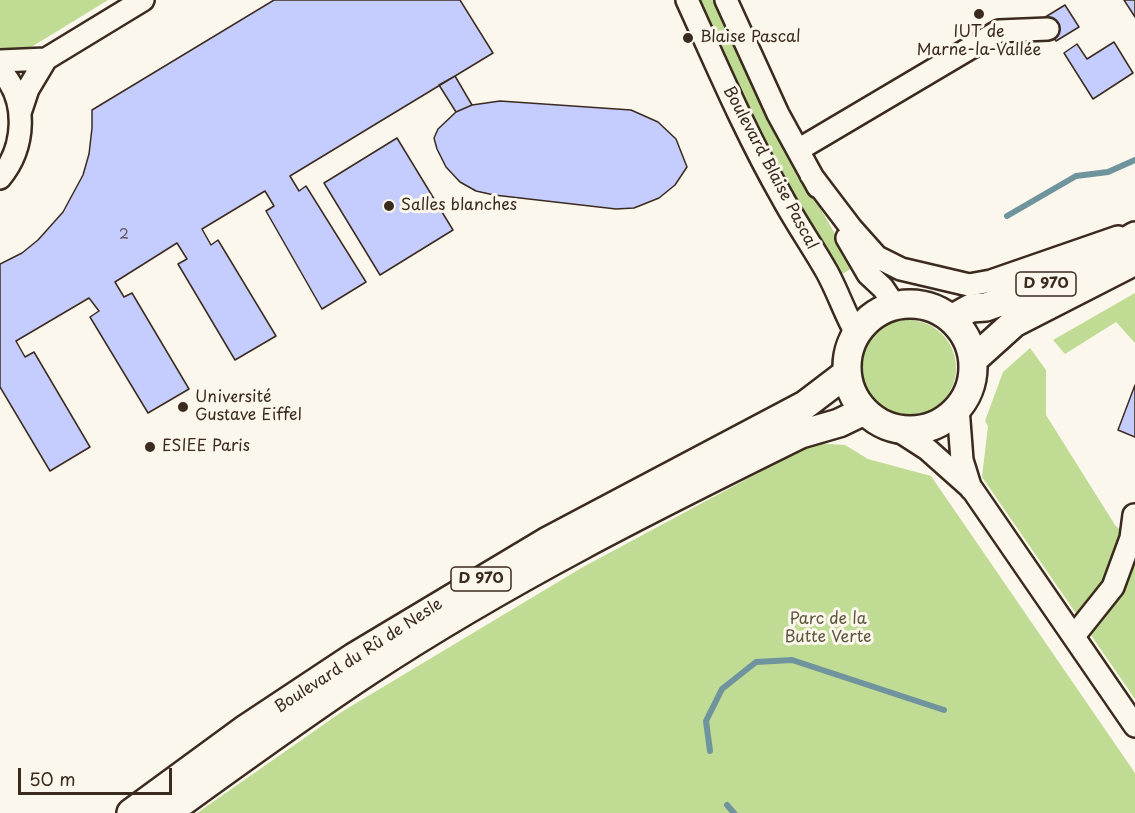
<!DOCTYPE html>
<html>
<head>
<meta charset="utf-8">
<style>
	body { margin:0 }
	#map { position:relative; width:1135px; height:813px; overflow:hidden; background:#fbf7ec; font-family:"Playpen Sans",sans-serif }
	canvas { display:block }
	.scale { position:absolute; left:18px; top:768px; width:154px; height:27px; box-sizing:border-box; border:3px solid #3b2a1e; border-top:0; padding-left:8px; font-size:18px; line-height:21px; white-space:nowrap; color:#3b2a1e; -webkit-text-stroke:4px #fbf7ec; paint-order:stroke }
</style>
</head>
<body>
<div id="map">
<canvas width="1135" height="813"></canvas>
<div class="scale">50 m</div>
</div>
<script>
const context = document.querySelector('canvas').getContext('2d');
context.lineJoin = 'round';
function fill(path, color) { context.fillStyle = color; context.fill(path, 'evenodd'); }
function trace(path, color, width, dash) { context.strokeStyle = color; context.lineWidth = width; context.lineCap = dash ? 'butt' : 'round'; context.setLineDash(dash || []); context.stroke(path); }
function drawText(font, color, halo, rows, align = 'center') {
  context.font = font + ' "Playpen Sans",sans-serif'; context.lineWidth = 6; context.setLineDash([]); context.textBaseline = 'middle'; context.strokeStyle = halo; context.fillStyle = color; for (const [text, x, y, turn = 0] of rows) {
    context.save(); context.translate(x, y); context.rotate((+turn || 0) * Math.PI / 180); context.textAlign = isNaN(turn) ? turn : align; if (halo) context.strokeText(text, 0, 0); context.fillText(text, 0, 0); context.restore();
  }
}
const green = new Path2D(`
	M0 0H108L20 54 0 51Z
	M696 0H716L807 185 854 267 839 276 773 160Z
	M1135 293V343L1116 322 1065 354 1053 340Z
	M860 368a48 48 0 1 1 96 0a48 48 0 1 1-96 0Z
	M1030 348 1046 370V415L1115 525 1135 544V699L982 477 988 426 985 421 1003 372Z
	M814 443 845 445 868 459 931 476 1135 773V813H197L343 711 583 567Z`);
const stream = new Path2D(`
	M1007 216 1076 176 1108 172 1135 160
	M710 751 706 721 722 689 756 662 792 660 944 710
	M727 805 734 813`);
const building = new Path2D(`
	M274 0H460L493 53 290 176 299 191 306 186 366 282 322 309 266 211 274 206 265 191 202 229 211 245 218 240 276 336 235 360 178 264 187 259 177 243 115 282 124 297 132 293 189 389 148 413 90 317 99 311 89 298 16 341 25 357 34 352 90 447 50 471 0 387V264L22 253 38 240 63 212 83 175 89 154 92 128V110Z
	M1124 0H1135V17Z
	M1065 5 1079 27 1056 41 1042 19Z
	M1114 42 1133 73 1093 99 1064 53 1077 44 1087 59Z
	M455 76 472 105 456 112 439 85Z
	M500 101 631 110 658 122 676 139 687 167 675 185 659 198 634 208 616 209 494 195 476 191 460 182 446 167 437 149 434 138 438 129 456 112 472 105Z
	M397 138 453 230 380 275 324 183Z
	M1135 385V437L1118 430Z`);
const minor = new Path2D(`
	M687 0C717 66 746 134 782 197 796 223 813 247 827 272 838 292 845 314 856 333
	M726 0 778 114 818 187
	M0 61 46 59
	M0 70C29 100 25 148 0 178
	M20 113 28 89 46 59 143 0
	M798 150 999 31 1048 29
	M811 175 852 229 877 257 901 269 969 285 991 281 1118 237
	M847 238 868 274 883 288 895 306
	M958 408 962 460 971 489
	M896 429 927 449 972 489 1135 726
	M1074 636 1113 587 1131 538 1134 515`);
const major = new Path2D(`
	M847 367a63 63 0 1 1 126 0a63 63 0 1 1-126 0Z
	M951 319 971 308 986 307 1028 292 1083 267 1135 236
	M973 360 1014 323 1135 261
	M131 813 247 728 354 657 546 542 805 405 847 373
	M167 813C233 765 299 717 367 672 505 581 653 507 801 434L839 423 864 411`);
const markers = [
	[979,14,6,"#3b2a1e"],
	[688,38,6,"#3b2a1e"],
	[389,206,6,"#3b2a1e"],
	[183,407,6,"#3b2a1e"],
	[150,447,6,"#3b2a1e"]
];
const numberNames = [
	["2",124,235]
];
const shields = [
	[1046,284,60],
	[481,579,60]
];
const shieldNames = [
	["D 970",1046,284],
	["D 970",481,579]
];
const poiNames = [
	["IUT de",979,33,"center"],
	["Marne-la-Vallée",979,51,"center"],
	["Blaise Pascal",700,38],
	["Salles blanches",401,206],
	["Université",195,398],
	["Gustave Eiffel",195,416],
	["ESIEE Paris",162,447]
];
const streetNames = [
	["Boulevard Blaise Pascal",770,168,62],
	["Boulevard du Rû de Nesle",359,656,-33]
];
const parkNames = [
	["Parc de la",828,620],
	["Butte Verte",828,638]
];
fill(green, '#c0db93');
trace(stream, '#6f949e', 6);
fill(building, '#c5ccfe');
trace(building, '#3b2a1e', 1.5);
trace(minor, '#3b2a1e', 26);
trace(major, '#3b2a1e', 32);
trace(minor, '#fbf7ec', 21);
trace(major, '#fbf7ec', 27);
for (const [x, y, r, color] of markers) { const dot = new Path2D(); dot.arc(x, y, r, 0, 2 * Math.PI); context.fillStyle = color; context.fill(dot); trace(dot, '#fbf7ec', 2); }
drawText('14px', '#5e5256', null, numberNames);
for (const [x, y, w] of shields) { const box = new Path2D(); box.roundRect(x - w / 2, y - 12, w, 24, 4.5); context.fillStyle = '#fbf7ec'; context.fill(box); trace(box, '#3b2a1e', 1.5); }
drawText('bold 15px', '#3b2a1e', null, shieldNames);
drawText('16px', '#3b2a1e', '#fbf7ec', poiNames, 'left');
drawText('16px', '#3b2a1e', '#fbf7ec', streetNames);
drawText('16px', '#5c563b', '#fbf7ec', parkNames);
</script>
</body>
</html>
